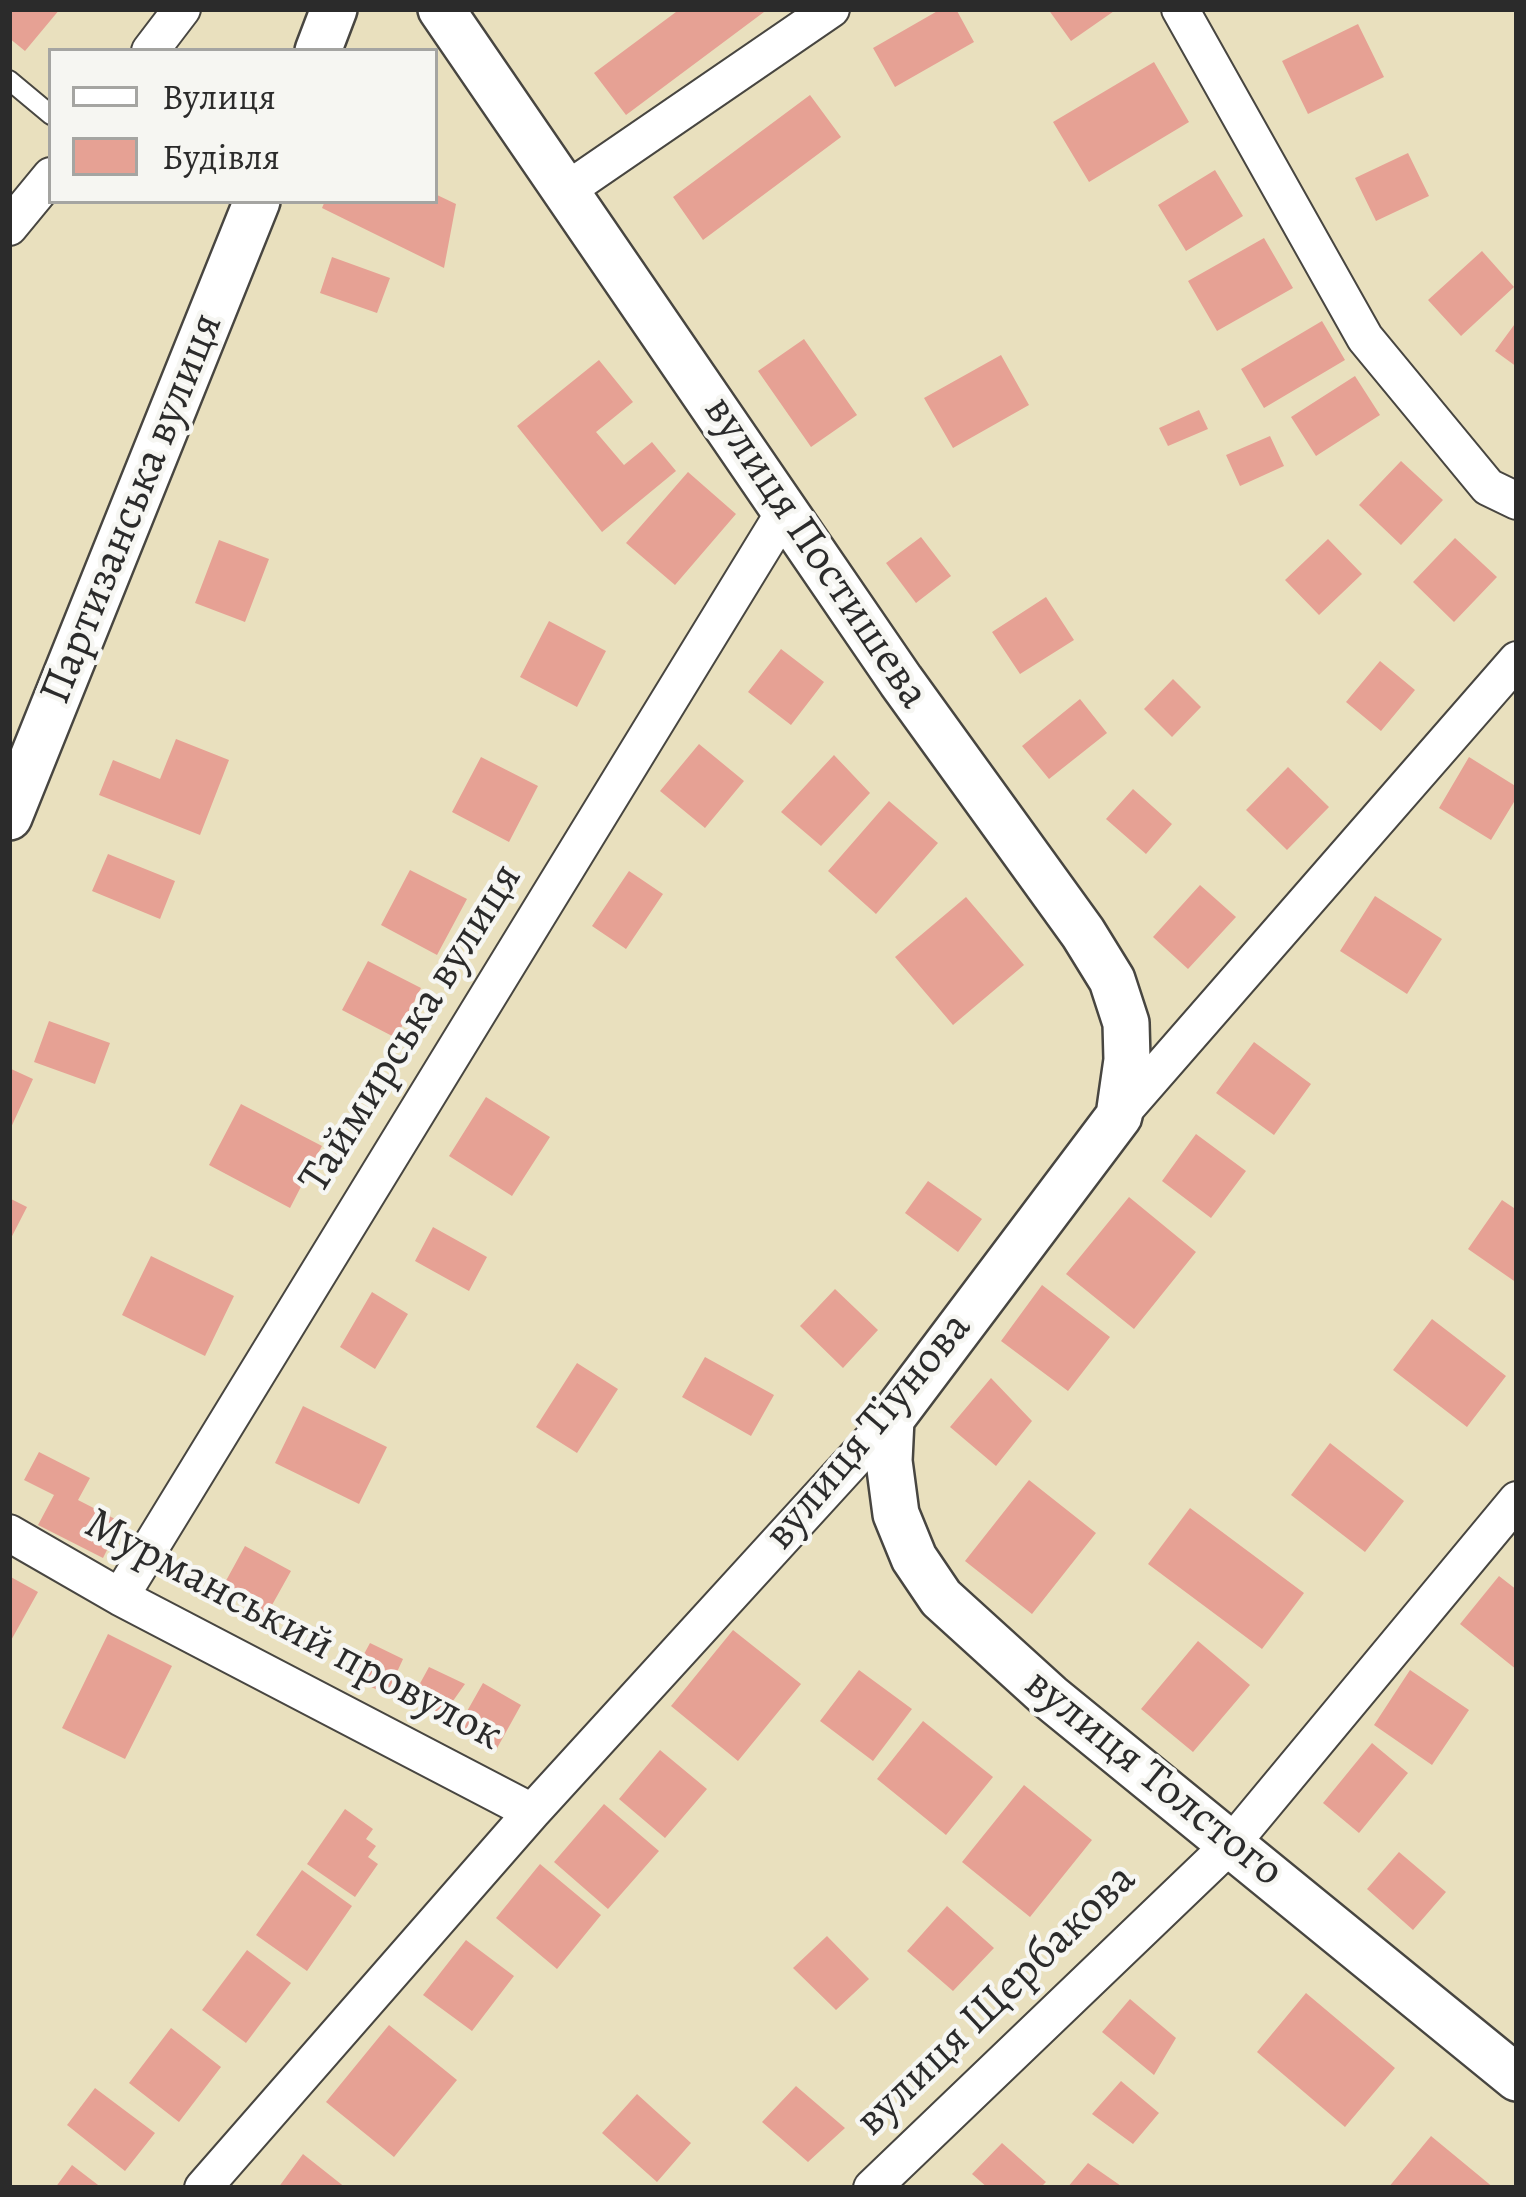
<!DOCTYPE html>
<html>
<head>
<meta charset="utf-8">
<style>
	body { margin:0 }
	#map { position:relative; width:1526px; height:2197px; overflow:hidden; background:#e9e0be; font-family:Alegreya,serif }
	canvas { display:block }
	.frame { position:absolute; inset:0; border:12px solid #2b2b2b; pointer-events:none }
	.legend { position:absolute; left:48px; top:48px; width:390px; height:156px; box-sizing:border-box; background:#f6f6f2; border:3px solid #a5a5a2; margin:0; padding:15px 21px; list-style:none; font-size:36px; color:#2b2b2b }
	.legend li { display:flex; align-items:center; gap:24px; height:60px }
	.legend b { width:60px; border:3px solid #a5a5a2 }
</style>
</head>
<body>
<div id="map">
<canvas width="1526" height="2197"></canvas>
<div class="frame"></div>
<ul class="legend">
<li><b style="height:15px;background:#fff"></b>Вулиця</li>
<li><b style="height:33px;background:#e6a194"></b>Будівля</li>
</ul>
</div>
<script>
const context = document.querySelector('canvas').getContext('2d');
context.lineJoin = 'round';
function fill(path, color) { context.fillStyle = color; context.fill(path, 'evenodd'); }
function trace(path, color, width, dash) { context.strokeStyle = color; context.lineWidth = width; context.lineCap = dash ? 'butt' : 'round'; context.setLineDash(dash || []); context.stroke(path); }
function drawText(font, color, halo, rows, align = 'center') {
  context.font = font + ' Alegreya,serif'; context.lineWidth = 9; context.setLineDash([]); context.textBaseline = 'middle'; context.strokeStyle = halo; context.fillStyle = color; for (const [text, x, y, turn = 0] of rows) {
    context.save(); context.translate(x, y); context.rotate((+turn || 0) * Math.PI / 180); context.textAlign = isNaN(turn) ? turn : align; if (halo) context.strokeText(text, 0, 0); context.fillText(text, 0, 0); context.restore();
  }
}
const building = new Path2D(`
	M9 9H60L25 51 9 38Z
	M680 9H761L764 12 626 115 594 73Z
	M941 9H956L974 42 895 87 873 48Z
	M1048 9H1117L1071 41Z
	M1358 24 1384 77 1308 114 1282 61Z
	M1154 62 1189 122 1089 182 1053 122Z
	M810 95 841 137 703 240 673 197Z
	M1408 153 1429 196 1376 221 1355 178Z
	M1215 170 1243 216 1186 251 1158 205Z
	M435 194 456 204 444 268 322 208 325 201H435Z
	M1264 238 1293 288 1217 331 1188 281Z
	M1482 251 1514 287 1461 336 1428 300Z
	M332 257 390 278 377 313 320 293Z
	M1322 321 1345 360 1264 408 1241 369Z
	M1517 321V367L1495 351Z
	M804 339 857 415 811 447 758 371Z
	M1001 355 1029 405 953 448 924 398Z
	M599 360 633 402 596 432 624 465 652 442 676 471 602 532 517 426Z
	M1355 376 1380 415 1316 456 1291 417Z
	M1199 410 1208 429 1168 446 1159 428Z
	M1270 436 1284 466 1240 486 1226 455Z
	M1401 461 1443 500 1401 545 1359 505Z
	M688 472 736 514 675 585 626 543Z
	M921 537 951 576 916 603 886 563Z
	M1455 538 1497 577 1454 622 1413 582Z
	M1328 539 1362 574 1319 615 1285 580Z
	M219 540 269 559 245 622 195 603Z
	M1046 597 1074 640 1020 674 992 632Z
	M549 621 606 651 577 707 520 677Z
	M781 649 824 682 791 725 748 692Z
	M1380 661 1415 690 1381 731 1346 702Z
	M1173 679 1201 707 1172 737 1144 709Z
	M1080 699 1107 733 1049 779 1022 746Z
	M176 739 229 760 200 835 99 795 113 760 160 779Z
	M699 744 744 781 705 828 660 791Z
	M834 755 870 793 821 846 781 812Z
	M481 757 538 786 509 842 452 812Z
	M1469 757 1517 787V797L1491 840 1439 808Z
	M1288 767 1329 807 1287 850 1246 810Z
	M1133 789 1172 824 1146 854 1106 819Z
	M889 801 938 843 876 914 828 871Z
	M108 854 175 881 160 919 92 891Z
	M410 870 467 899 437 955 381 925Z
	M629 871 663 894 626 949 592 926Z
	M1200 885 1236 917 1188 969 1153 937Z
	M1375 896 1442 939 1407 994 1340 951Z
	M966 897 1024 965 953 1025 895 957Z
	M368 961 421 988 396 1038 342 1010Z
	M49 1021 110 1043 95 1084 34 1062Z
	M1254 1042 1311 1084 1274 1135 1216 1093Z
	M9 1068 33 1079 9 1132Z
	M486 1097 550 1137 512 1196 449 1156Z
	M241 1104 322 1146 290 1208 209 1165Z
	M1196 1134 1246 1171 1211 1218 1162 1181Z
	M928 1181 982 1219 958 1252 905 1213Z
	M1129 1197 1196 1252 1134 1329 1066 1274Z
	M9 1198 27 1207 9 1242Z
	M1502 1200 1517 1210V1283L1468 1249Z
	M433 1227 487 1257 469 1291 415 1261Z
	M151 1256 234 1296 205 1356 122 1315Z
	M1042 1285 1110 1337 1068 1391 1001 1341Z
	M835 1289 878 1330 843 1368 800 1326Z
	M372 1292 408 1314 375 1369 340 1347Z
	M1432 1319 1506 1376 1467 1427 1393 1370Z
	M705 1357 774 1395 751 1436 682 1397Z
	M577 1363 618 1389 577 1453 536 1427Z
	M991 1378 1032 1421 996 1466 950 1427Z
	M303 1406 387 1447 359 1504 275 1463Z
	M1330 1443 1404 1501 1365 1552 1291 1495Z
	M39 1452 90 1478 78 1500 121 1522 103 1558 38 1525 54 1495 24 1480Z
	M1029 1480 1096 1533 1032 1614 965 1561Z
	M1190 1508 1304 1593 1262 1649 1148 1564Z
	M245 1546 291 1571 267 1614 222 1588Z
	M9 1576 38 1592 9 1644Z
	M1499 1576 1517 1590V1670L1460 1624Z
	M733 1630 801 1684 738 1761 671 1706Z
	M108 1634 172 1666 125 1759 62 1728Z
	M1198 1641 1250 1685 1193 1752 1141 1709Z
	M370 1643 403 1659 387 1694 351 1678Z
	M429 1667 465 1684 443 1715 412 1698Z
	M859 1670 912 1709 873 1761 820 1721Z
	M1410 1670 1469 1710 1432 1765 1374 1725Z
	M483 1683 521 1705 496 1750 457 1729Z
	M923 1721 993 1777 946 1835 877 1779Z
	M1372 1743 1408 1773 1359 1833 1323 1803Z
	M660 1750 707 1789 665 1838 619 1799Z
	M1024 1785 1092 1840 1030 1917 962 1862Z
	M604 1804 659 1851 608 1909 554 1862Z
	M345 1809 373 1829 366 1839 376 1846 368 1857 378 1864 355 1897 307 1864Z
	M1399 1852 1446 1892 1413 1930 1367 1889Z
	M540 1864 601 1915 557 1969 496 1918Z
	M302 1870 352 1906 307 1971 256 1935Z
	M947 1906 994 1948 953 1991 907 1951Z
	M827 1936 869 1979 836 2010 793 1968Z
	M466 1940 514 1976 472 2031 423 1995Z
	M247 1950 291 1983 246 2043 202 2010Z
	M1306 1993 1395 2068 1345 2127 1257 2052Z
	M1130 1999 1176 2038 1154 2075 1102 2032Z
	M389 2025 457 2080 394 2157 326 2102Z
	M171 2028 221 2067 179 2122 129 2083Z
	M1121 2081 1159 2113 1133 2144 1092 2114Z
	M796 2086 845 2128 808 2162 762 2122Z
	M95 2088 155 2133 125 2171 67 2125Z
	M637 2094 691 2143 657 2182 602 2133Z
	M1431 2136 1494 2188H1388Z
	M1002 2143 1046 2182 1040 2188H988L972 2174Z
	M303 2154 346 2188H278Z
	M1088 2163 1124 2188H1067Z
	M72 2165 102 2188H55Z`);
const service = new Path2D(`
	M9 80 51 115`);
const minor = new Path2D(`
	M1180 9 1365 338 1488 487 1517 501
	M150 51 182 9
	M567 190 831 9
	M9 227 51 176
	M1119 1116 1517 660
	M9 1533 120 1597 532 1812
	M120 1597 785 511
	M203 2188 532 1812 891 1419
	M872 2188 1232 1843 1517 1500`);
const tertiary = new Path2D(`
	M441 9 901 681 1083 933 1112 980 1126 1023 1127 1060 1119 1116 891 1419 889 1461 896 1514 914 1558 941 1598 1050 1697 1517 2078
	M318 51 334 9
	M9 817 257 201`);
const streetNames = [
	["Партизанська вулиця",133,509,-68],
	["вулиця Постишева",815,553,56],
	["Таймирська вулиця",412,1029,-58],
	["вулиця Тіунова",869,1432,-50],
	["Мурманський провулок",293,1631,28],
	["вулиця Толстого",1153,1779,39],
	["вулиця Щербакова",997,2001,-44]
];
fill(building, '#e6a194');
trace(service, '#484641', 22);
trace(minor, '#484641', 40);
trace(tertiary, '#484641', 50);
trace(service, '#fff', 18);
trace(minor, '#fff', 36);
trace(tertiary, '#fff', 45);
drawText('45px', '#2b2b2b', '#f6f6f2', streetNames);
</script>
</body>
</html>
